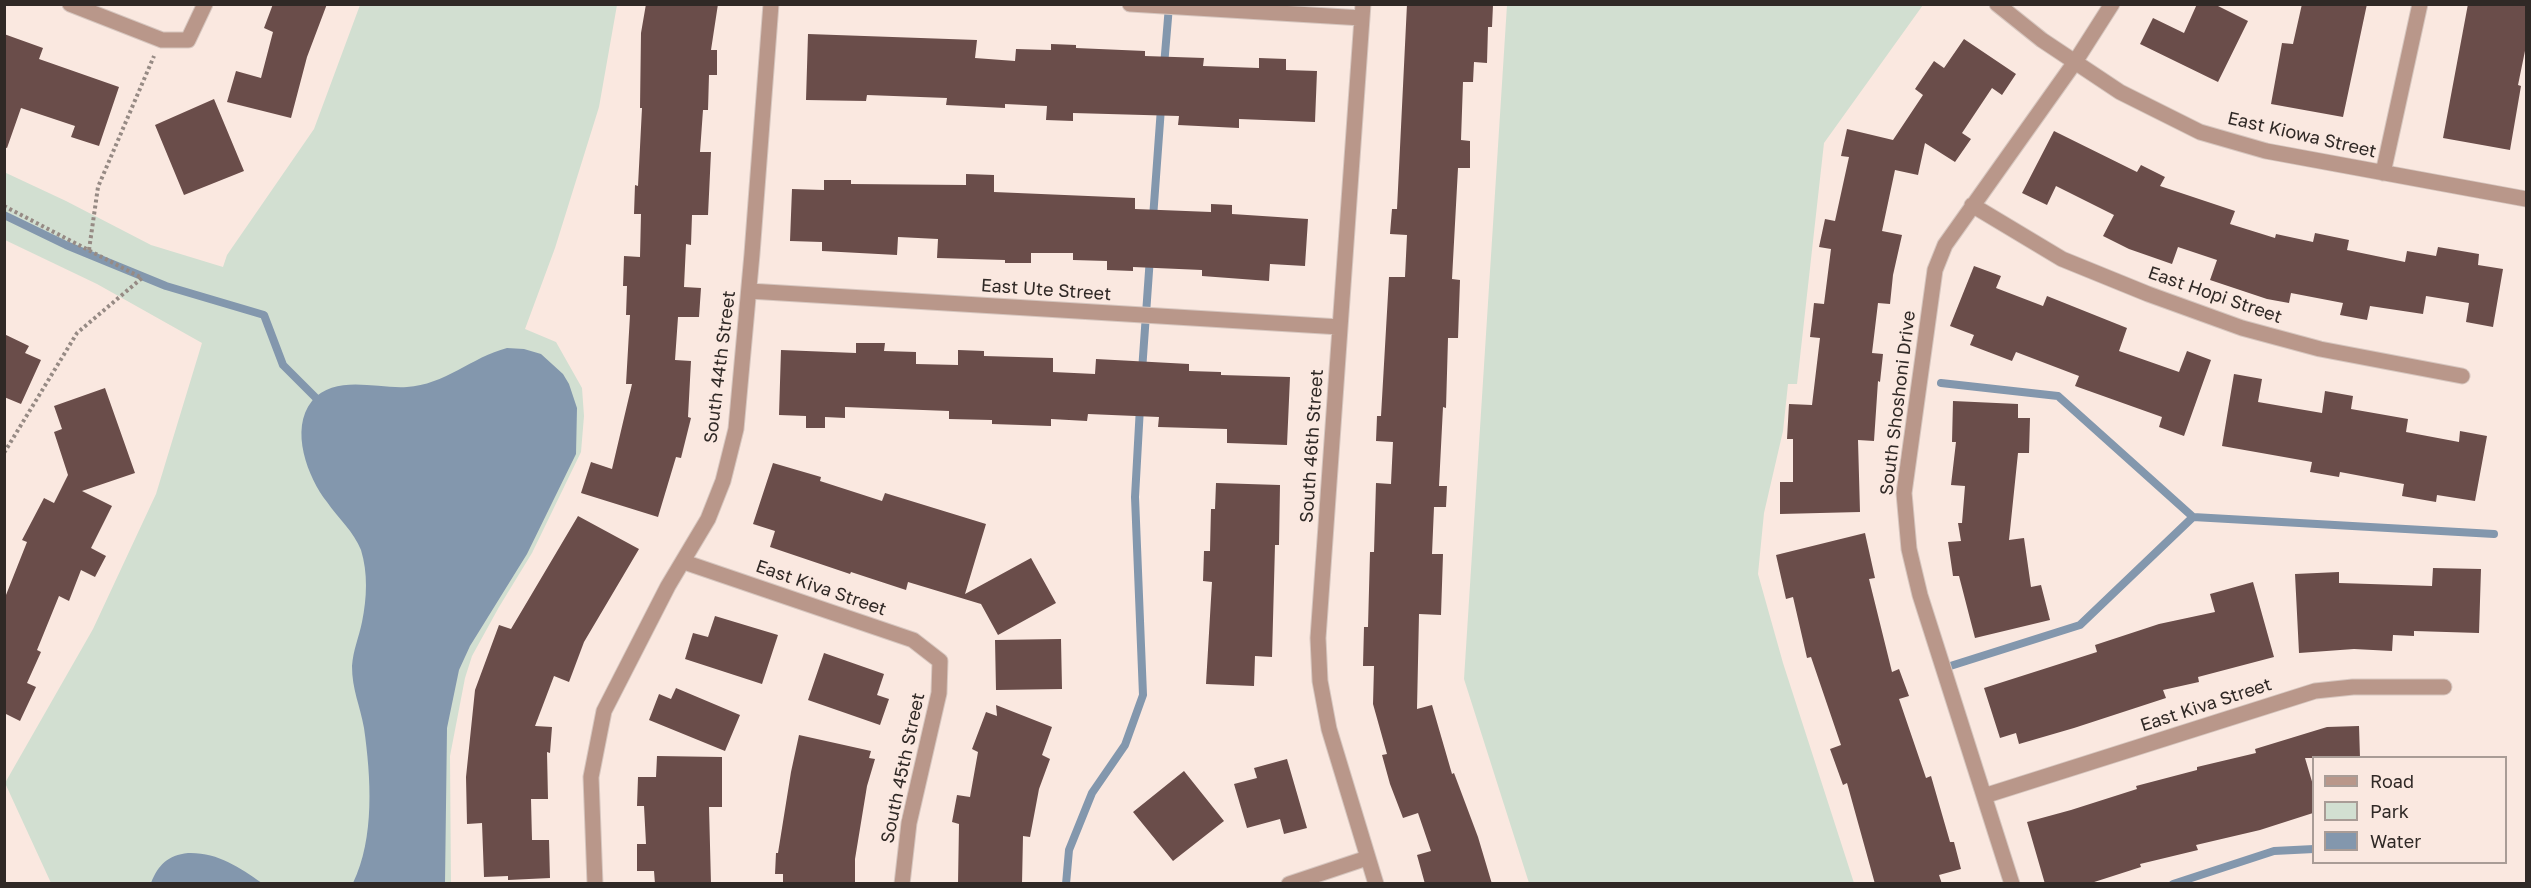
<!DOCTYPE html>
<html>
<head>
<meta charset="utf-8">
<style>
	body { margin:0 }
	#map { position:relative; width:2531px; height:888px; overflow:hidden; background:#fae8e0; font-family:"Golos Text",sans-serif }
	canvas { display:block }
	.frame { position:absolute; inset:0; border:6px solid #302926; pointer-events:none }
	.legend { position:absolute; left:2312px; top:756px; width:195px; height:108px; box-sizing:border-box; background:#fae8e0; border:2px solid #a99c96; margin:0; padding:8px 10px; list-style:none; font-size:18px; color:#302926 }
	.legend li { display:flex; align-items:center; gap:12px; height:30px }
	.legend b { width:30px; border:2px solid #a99c96 }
</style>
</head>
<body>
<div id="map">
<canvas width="2531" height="888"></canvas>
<div class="frame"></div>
<ul class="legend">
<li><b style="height:8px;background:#b9978a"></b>Road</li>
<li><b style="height:16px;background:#d2dfd1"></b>Park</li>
<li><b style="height:16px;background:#8397ad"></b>Water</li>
</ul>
</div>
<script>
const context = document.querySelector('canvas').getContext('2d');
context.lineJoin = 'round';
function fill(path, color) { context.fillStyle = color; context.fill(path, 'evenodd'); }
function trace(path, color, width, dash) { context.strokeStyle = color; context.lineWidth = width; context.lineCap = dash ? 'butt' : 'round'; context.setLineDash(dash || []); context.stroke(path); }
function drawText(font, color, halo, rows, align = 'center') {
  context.font = font + ' "Golos Text",sans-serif'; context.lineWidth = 6; context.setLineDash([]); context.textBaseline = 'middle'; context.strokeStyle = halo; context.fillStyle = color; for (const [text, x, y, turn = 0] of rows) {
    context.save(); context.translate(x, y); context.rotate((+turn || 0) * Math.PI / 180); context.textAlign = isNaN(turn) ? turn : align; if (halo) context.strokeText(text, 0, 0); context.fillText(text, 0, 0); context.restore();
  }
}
const green = new Path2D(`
	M360 5H617L599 107 555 248 525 329 556 342 582 388 584 416 581 452 532 553 499 607 472 656 465 678 450 756 451 883H51L5 783 93 629 156 494 202 343 97 284 5 240 4 172 66 201 151 245 223 267 227 255 314 129Z
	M1507 5H1923L1824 143 1797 384H1788L1783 431 1764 513 1758 574 1783 663 1854 883H1529L1464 679Z`);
const water = new Path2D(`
	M507 348 524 349 541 354 563 374 569 384 577 408 576 454 527 554 470 646 459 670 447 728 445 883H353C375 838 371 777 364 728 360 705 352 690 352 666 353 650 359 637 362 622 367 598 368 573 361 550 354 532 338 518 327 502 308 478 289 429 312 401 335 374 376 389 407 387 444 385 472 357 507 348Z
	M188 853C217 852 239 867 262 883H151C158 865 168 855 188 853Z`);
const stream = new Path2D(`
	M1164 66 1169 6
	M4 215 66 245 166 286 264 315 283 365 316 398
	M1153 218 1161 108
	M1142 371 1150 257
	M1941 383 2058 396 2193 517
	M1944 668 2080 625 2193 517 2494 534
	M1066 884 1069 850 1092 793 1125 745 1143 695 1135 497 1140 407
	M2173 884 2274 851 2314 849`);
const building = new Path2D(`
	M273 4H327L307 57 291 118 227 102 236 71 261 78 273 32 264 28Z
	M646 4H718L711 50H717V75H709L708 110H703L700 152H711L708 215H692L691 245 686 244 684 287 701 288 699 317H678L675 360 691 361 688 417 691 418 681 458 676 457 658 517 581 493 591 462 612 469 632 384H626L630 315H626L627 286H623L624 256 640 257 641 214H634L635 185 638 186 642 108H640L641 33Z
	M1407 4 1493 5 1492 27H1488L1487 63 1474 62 1473 82H1463L1461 140 1470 141V168H1458L1452 279 1460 280 1458 338H1448L1446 408 1443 407 1439 486H1447L1446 507H1434L1432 554H1443L1441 615 1419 614 1417 709 1432 705 1452 774 1454 773 1478 837 1492 884H1425L1417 855 1431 851 1418 813 1403 818 1390 784 1382 755 1387 754 1373 704 1374 666H1363L1364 627H1368L1370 552H1374L1376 483 1391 484 1393 442 1376 441 1377 416H1381L1389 277H1405L1407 235 1390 234 1392 209H1397Z
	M2197 4H2214L2248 21 2218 82 2140 44 2153 18 2184 33Z
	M2302 4H2367L2343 117 2271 104 2282 43 2293 44Z
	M2468 4H2526V46L2518 85 2521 86 2510 150 2443 138Z
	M4 34 43 48 39 59 119 87 99 146 71 137 75 126 21 108 7 148 4 147Z
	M808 34 977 40 975 58 1015 61 1016 49 1051 50V44L1076 45V48L1145 51V56L1204 58 1203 66 1259 68V58L1286 59V70L1317 71 1315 122 1239 119V128L1178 125 1179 116 1073 113V121L1046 120 1047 106 1005 104V108L946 105 947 98 867 95 866 101 806 100Z
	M1964 39 2016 74 2002 95 1992 88 1962 133 1971 139 1955 162 1925 143 1918 175 1895 170 1882 231 1902 235 1893 275 1890 304 1878 303 1872 353 1883 354 1880 382 1878 381 1874 441 1858 440 1860 512 1780 514V482H1793V439H1787L1789 404 1812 405 1820 338 1810 337 1812 321 1814 303 1824 304 1831 249 1819 247 1825 219 1835 221 1849 157 1841 156 1847 129 1893 140 1923 95 1915 89 1934 61 1944 68Z
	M214 99 244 171 184 195 155 125Z
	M2054 131 2137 172 2141 165 2165 177 2160 186 2235 211 2230 224 2275 238 2276 234 2313 242 2315 233 2349 240 2347 250 2405 262 2407 251 2436 256 2438 247 2479 254 2478 265 2503 269 2493 327 2466 322 2469 303 2426 296 2423 314 2370 306 2367 320 2340 315 2343 303 2291 293 2289 303 2267 299 2210 280 2217 260 2178 247 2172 264 2129 249 2103 236 2114 215 2056 186 2047 205 2022 193Z
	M966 174 994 175V192L1135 198V209L1211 212V204L1232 205V214L1308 219 1305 266 1270 264 1269 281 1202 276V270L1133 267V271L1107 270V261L1073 260V253H1031V263H1005V260L937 258 938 239 898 237 897 255 822 251V242L790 241 792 189 824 190V180H851V184L966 185Z
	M1974 266 2001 276 1996 288 2043 306 2047 296 2127 328 2119 351 2179 372 2187 351 2211 360 2184 436 2159 427 2162 417 2075 386 2079 376 2016 352 2012 361 1970 345 1974 335 1950 326Z
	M4 334 29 346 25 353 41 360 21 404 4 397Z
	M856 343H885L884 351 916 352V364L958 365V350L984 351V356L1053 358V372L1095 374 1096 359 1189 364V371L1221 372V375L1290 377 1287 445 1227 443V429L1158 427 1159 417 1088 414 1087 421 1051 419V426L992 424V420L949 419V411L845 407V418L825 417V428H806V416L779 415 781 350 856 353Z
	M2234 374 2262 379 2258 402 2322 413 2325 391 2353 396 2351 409 2408 419 2406 432 2459 442 2460 431 2487 436 2475 501 2437 495 2436 502 2402 496 2404 484 2340 472 2339 477 2310 472 2312 462 2222 446Z
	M105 388 135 473 82 491 112 506 91 548 106 556 95 577 81 570 69 601 59 596 37 650 41 652 27 683 36 687 20 721 4 713V600L27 542 22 540 44 498 54 503 68 475 54 432 62 429 54 406Z
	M1953 401 2018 404V418H2030L2029 453H2018L2009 540 2024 538 2031 587 2041 585 2050 620 1975 638 1959 576H1953L1948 542 1961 541 1958 523H1962L1965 486 1951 485 1956 442H1952Z
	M773 463 821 477 820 481 882 501 885 493 986 524 965 594 1031 558 1056 603 998 635 981 604 908 582 906 590 851 572 850 574 770 547 775 531 753 524Z
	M1216 483 1280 485 1279 545H1275L1272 657 1255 656 1254 686 1206 684 1212 582 1203 581 1204 551H1210L1211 509H1215Z
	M578 516 639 549 584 642 569 682 554 676 535 726 552 727 550 753 547 752 548 799H531L532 840H549L550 878 508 880V876L484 877 482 823 467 824 466 777 475 690 499 625 511 629Z
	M1865 533 1875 578 1869 579 1892 672 1899 669 1909 696 1899 699 1926 778 1931 776 1950 842H1954L1961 869 1939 875 1942 884H1875L1847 783 1843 785 1830 749 1841 745 1811 657 1807 658 1793 597 1786 599 1776 555Z
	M2433 568 2481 569 2479 633 2414 631V636L2393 635 2392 651 2354 649 2299 653 2295 574 2339 572V583L2432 586Z
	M2253 582 2274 657 2198 677 2199 682 2163 690 2166 698 2074 728 2019 744 2016 733 2000 738 1984 688 2097 652 2095 645 2159 624 2215 612 2210 594Z
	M715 616 778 635 762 684 685 659 693 633 708 637Z
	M1061 639 1062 689 996 690 995 640Z
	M824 653 884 674 877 695 889 699 880 725 808 700Z
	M676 688 740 715 725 751 649 720 659 694 671 699Z
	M996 705 1052 727 1042 755 1050 759 1039 789 1030 837 1023 836 1022 884H958L959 824 952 822 957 795 970 797 978 752 972 749 986 712 997 716Z
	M2359 726 2360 758H2305L2313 785V813L2260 830 2196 845 2198 850 2140 864 2141 867 2088 884H2045L2027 822 2071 810 2137 789 2136 786 2197 770V767L2256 753 2255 749 2327 727Z
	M799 735 871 751 869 758 875 759 867 786 855 859V884H783V874H775L776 853H778L791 772Z
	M657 756 722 757V807H709L711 884H655L654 871H637V844H646L644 806H637L638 777H656Z
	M1287 759 1307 828 1284 834 1280 819 1247 828 1234 784 1257 778 1254 768Z
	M1184 771 1224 821 1173 861 1133 812Z`);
const path = new Path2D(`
	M4 206 142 278 77 333 4 453
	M89 250 98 187 154 56`);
const minor = new Path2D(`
	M70 4 162 40H188L205 4
	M1130 4 1362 18
	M1363 4 1318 638 1320 681 1329 729 1376 884
	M1997 4 2042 40 2120 92 2200 132 2266 151 2526 199
	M2383 173 2420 4
	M1972 205 2062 259 2148 294 2242 328 2320 349 2462 376
	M749 291 1340 327
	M684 562 913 640 940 661 939 693 909 823 902 884
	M1984 796 2315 691 2353 687H2444
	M595 884 591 777 604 711 668 586 708 519 723 481 736 429 752 254 771 4
	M1289 884 1367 858
	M2012 884 1920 595 1909 549 1904 493 1935 270 1945 245 2075 62 2112 4`);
const streetNames = [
	["East Kiowa Street",2302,135,13],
	["East Ute Street",1046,290,4],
	["East Hopi Street",2215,295,19],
	["South 44th Street",720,367,-83],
	["South Shoshoni Drive",1898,403,-83],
	["South 46th Street",1312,446,-86],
	["East Kiva Street",821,588,19],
	["East Kiva Street",2206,705,-18],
	["South 45th Street",903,768,-78]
];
fill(green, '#d2dfd1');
fill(water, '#8397ad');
trace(stream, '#8397ad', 8);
fill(building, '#6a4d4a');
trace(minor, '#d6c6bf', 17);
trace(path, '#968a84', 4, [3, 3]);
trace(minor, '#b9978a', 15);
drawText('18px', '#302926', '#fae8e0', streetNames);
</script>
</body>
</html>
